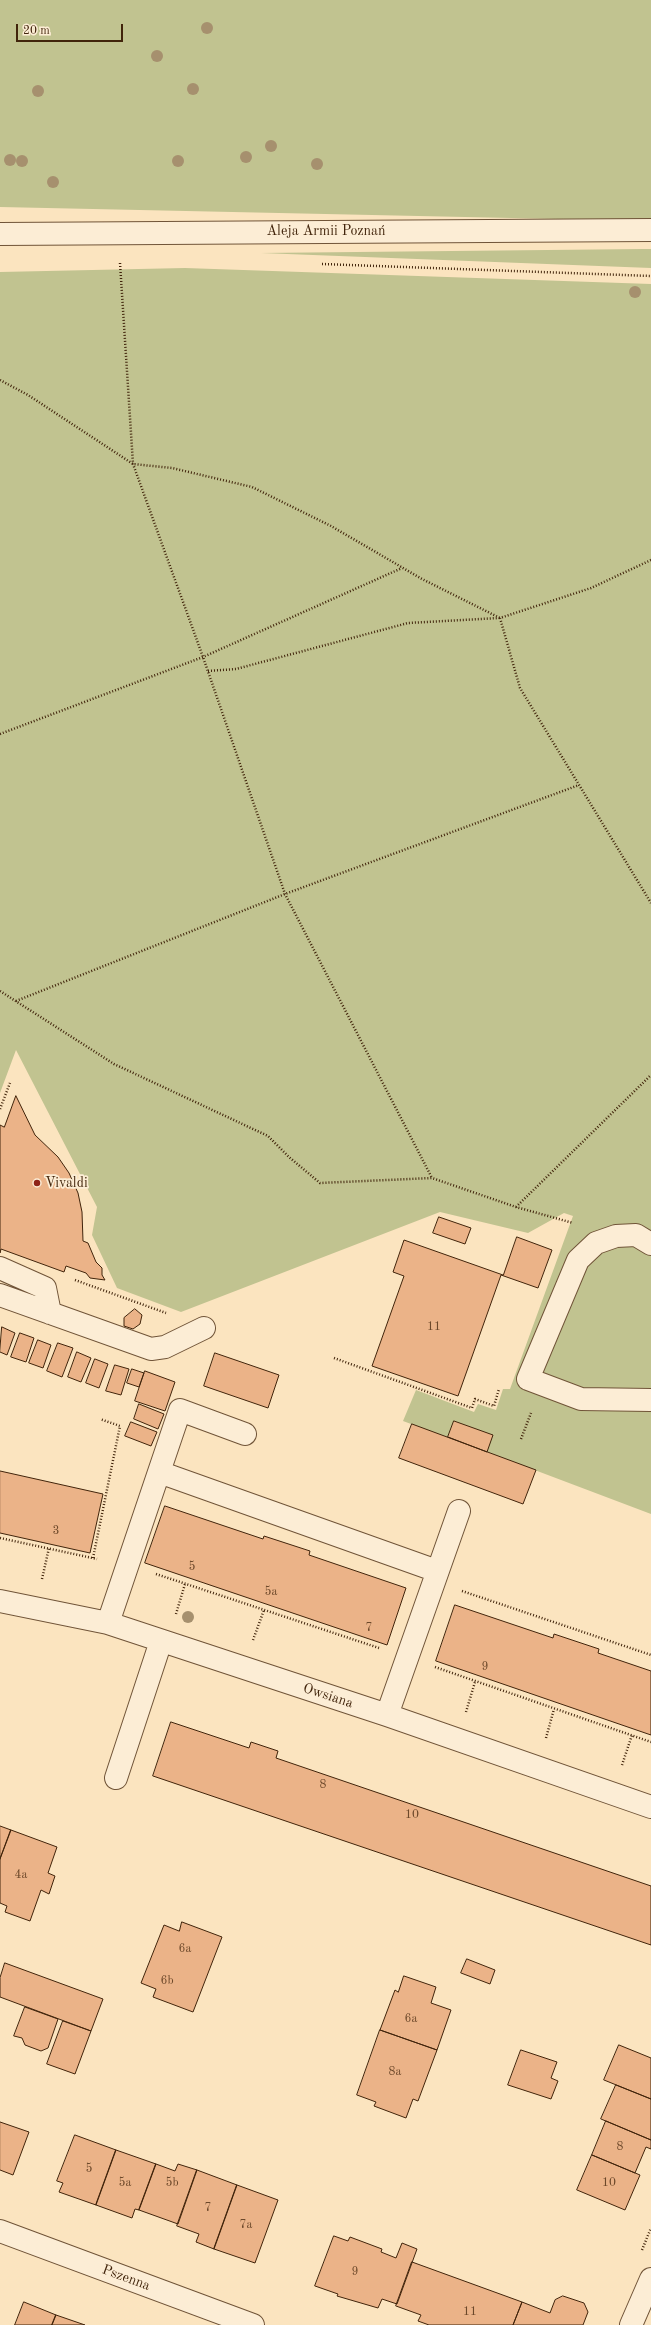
<!DOCTYPE html>
<html>
<head>
<meta charset="utf-8">
<style>
	body { margin:0 }
	#map { position:relative; width:651px; height:2325px; overflow:hidden; background:#fbe4bf; font-family:"Old Standard TT",serif }
	canvas { display:block }
	.scale { position:absolute; left:16px; top:24px; width:107px; height:18px; box-sizing:border-box; border:2px solid #41240b; border-top:0; padding-left:5px; font-size:12px; line-height:14px; white-space:nowrap; color:#41240b; -webkit-text-stroke:3px #fcedd5; paint-order:stroke }
</style>
</head>
<body>
<div id="map">
<canvas width="651" height="2325"></canvas>
<div class="scale">20 m</div>
</div>
<script>
const context = document.querySelector('canvas').getContext('2d');
context.lineJoin = 'round';
function fill(path, color) { context.fillStyle = color; context.fill(path, 'evenodd'); }
function trace(path, color, width, dash) { context.strokeStyle = color; context.lineWidth = width; context.lineCap = dash ? 'butt' : 'round'; context.setLineDash(dash || []); context.stroke(path); }
function drawText(font, color, halo, rows, align = 'center') {
  context.font = font + ' "Old Standard TT",serif'; context.lineWidth = 3.5; context.setLineDash([]); context.textBaseline = 'middle'; context.strokeStyle = halo; context.fillStyle = color; for (const [text, x, y, turn = 0] of rows) {
    context.save(); context.translate(x, y); context.rotate((+turn || 0) * Math.PI / 180); context.textAlign = isNaN(turn) ? turn : align; if (halo) context.strokeText(text, 0, 0); context.fillText(text, 0, 0); context.restore();
  }
}
const green = new Path2D(`
	M0 0H651V221L0 207Z
	M643 249H651V268L261 253Z
	M185 268 651 284V1514L487 1452 492 1435 454 1421 448 1437 473 1445V1447L403 1421 416 1390 474 1412 478 1404 496 1410 503 1389H510L573 1216 564 1213 528 1233 440 1212 181 1312 117 1288 92 1235 97 1207 16 1050 0 1093V272Z`);
const building = new Path2D(`
	M16 1096 35 1135 58 1157 69 1173 78 1193 82 1212 83 1241 88 1243 96 1262 102 1268V1275L105 1280 90 1278 86 1273 66 1266 64 1272 1 1249 0 1253V1125L4 1127Z
	M439 1217 471 1228 465 1244 433 1233Z
	M517 1237 552 1250 538 1288 501 1275 458 1396 372 1366 404 1276 393 1272 404 1240 503 1275Z
	M135 1309 142 1315 140 1324 133 1329 124 1326V1318Z
	M2 1327 15 1333 7 1355 0 1352Z
	M20 1333 34 1338 26 1362 11 1357Z
	M38 1340 51 1345 43 1368 29 1363Z
	M58 1343 73 1348 62 1377 47 1371Z
	M77 1352 91 1358 81 1382 68 1377Z
	M215 1353 279 1375 268 1408 204 1386Z
	M95 1359 108 1364 99 1388 86 1383Z
	M115 1365 129 1369 121 1395 106 1391Z
	M132 1369 144 1373 139 1387 127 1383Z
	M145 1371 175 1382 165 1411 135 1401Z
	M139 1404 164 1414 158 1429 134 1419Z
	M454 1421 493 1435 487 1452 448 1437Z
	M131 1422 157 1432 151 1446 125 1436Z
	M412 1424 536 1470 523 1504 399 1458Z
	M0 1471 103 1494 90 1553 0 1533Z
	M165 1506 263 1539 264 1536 310 1551 309 1555 406 1588 387 1645 145 1563Z
	M455 1605 553 1638 554 1634 599 1649 598 1653 651 1671V1735L436 1661Z
	M171 1722 249 1748 251 1742 278 1751 276 1758 651 1886V1945L153 1776Z
	M0 1826 11 1830 0 1859Z
	M11 1830 57 1847 48 1873 55 1876 49 1894 41 1890 30 1921 5 1912 7 1906 0 1903V1859Z
	M182 1922 222 1937 193 2012 153 1997 156 1989 141 1983 164 1925 179 1931Z
	M467 1959 495 1970 490 1984 461 1973Z
	M5 1963 103 1999 91 2031 0 1997V1978Z
	M404 1976 436 1987 431 2003 451 2010 437 2050 380 2030 395 1990 398 1992Z
	M25 2007 58 2019 48 2048 41 2051 25 2045 22 2038 14 2036Z
	M63 2021 91 2031 75 2074 47 2064Z
	M380 2030 437 2050 418 2101 413 2099 406 2118 374 2106 376 2102 357 2095Z
	M619 2045 651 2058V2099L604 2080Z
	M521 2050 557 2062 551 2078 558 2081 551 2099 508 2085Z
	M616 2085 651 2099V2140L601 2119Z
	M606 2121 651 2140V2149L646 2147 635 2173 592 2155Z
	M0 2122 29 2132 13 2175 0 2170Z
	M75 2135 116 2150 96 2205 59 2192 63 2183 57 2181Z
	M116 2150 156 2164 139 2210 135 2209 132 2218 96 2205Z
	M592 2155 640 2175 625 2210 577 2190Z
	M156 2164 175 2171 178 2164 197 2170 178 2224 139 2210Z
	M197 2170 237 2185 214 2249 196 2242 199 2234 177 2226Z
	M237 2185 278 2200 255 2263 214 2249Z
	M334 2236 348 2241 350 2237 382 2249 381 2252 396 2258 402 2243 417 2249 397 2304 382 2299 378 2308 337 2296 338 2294 315 2286Z
	M412 2262 522 2302 513 2325H429L418 2321 421 2315 396 2306Z
	M563 2296 584 2303 588 2312 583 2325H513L522 2302 550 2313 555 2300Z
	M24 2302 56 2315 52 2325H15Z
	M56 2315 85 2325H52Z`);
const path = new Path2D(`
	M120 263 133 464 203 657 285 894 432 1178
	M322 264 651 276
	M0 380 28 395 133 464 172 468 252 487 331 526 422 579 500 618
	M651 560 591 588 500 618 520 688 651 903
	M208 671 236 669 408 623 499 618
	M0 734 203 657 402 568
	M0 991 114 1064 268 1136 289 1157 320 1183 432 1178 516 1207 573 1223
	M16 1001 285 894 579 785
	M0 1109 10 1083
	M516 1207 651 1075
	M75 1280 166 1313
	M334 1358 472 1408 475 1399 494 1406 499 1389
	M521 1439 531 1413
	M0 1538 97 1559
	M93 1558 120 1426 100 1419
	M156 1574 379 1648
	M42 1579 49 1548
	M462 1591 651 1655
	M176 1614 185 1584
	M253 1640 264 1610
	M435 1667 651 1742
	M466 1712 475 1682
	M546 1738 554 1709
	M622 1765 632 1735
	M642 2250 651 2228`);
const minor = new Path2D(`
	M0 234 651 230
	M651 1244 636 1235 616 1236 596 1243 578 1260 528 1379 581 1399 651 1400
	M0 1268 45 1288 50 1313
	M0 1295 151 1349 165 1347 204 1328
	M245 1434 180 1410 159 1472 437 1571
	M0 1601 108 1623 387 1715 651 1807
	M108 1623 159 1472
	M387 1715 459 1511
	M116 1778 161 1641
	M0 2231 253 2325
	M631 2325 651 2279`);
const trees = [
	[207,28],
	[157,56],
	[193,89],
	[38,91],
	[271,146],
	[246,157],
	[10,160],
	[22,161],
	[178,161],
	[317,164],
	[53,182],
	[635,292],
	[188,1617]
];
const markers = [
	[37,1183,4,"#8f2418"]
];
const numberNames = [
	["11",434,1327],
	["3",56,1531],
	["5",192,1567],
	["5a",271,1592],
	["7",369,1628],
	["9",485,1667],
	["8",323,1785],
	["10",412,1815],
	["4a",21,1875],
	["6a",185,1949],
	["6b",167,1981],
	["6a",411,2019],
	["8a",395,2072],
	["8",620,2147],
	["5",89,2169],
	["5a",125,2183],
	["5b",172,2183],
	["10",609,2183],
	["7",208,2208],
	["7a",246,2225],
	["9",355,2272],
	["11",470,2312]
];
const streetNames = [
	["Aleja Armii Poznań",326,231],
	["Owsiana",328,1696,18],
	["Pszenna",126,2278,20]
];
const poiNames = [
	["Vivaldi",45,1183]
];
fill(green, '#c1c390');
fill(building, '#ebb388');
trace(building, '#41240b', 1);
trace(minor, '#705438', 24);
trace(path, '#41240b', 2.5, [1, 2]);
trace(minor, '#fcedd5', 22);
context.fillStyle = '#a6906e';
for (const [x, y] of trees) { context.beginPath(); context.arc(x, y, 6, 0, 2 * Math.PI); context.fill(); }
for (const [x, y, r, color] of markers) { const dot = new Path2D(); dot.arc(x, y, r, 0, 2 * Math.PI); context.fillStyle = color; context.fill(dot); trace(dot, '#fcedd5', 1.5); }
drawText('12px', '#6c482a', null, numberNames);
drawText('14px', '#41240b', '#fcedd5', streetNames);
drawText('14px', '#41240b', '#fcedd5', poiNames, 'left');
</script>
</body>
</html>
